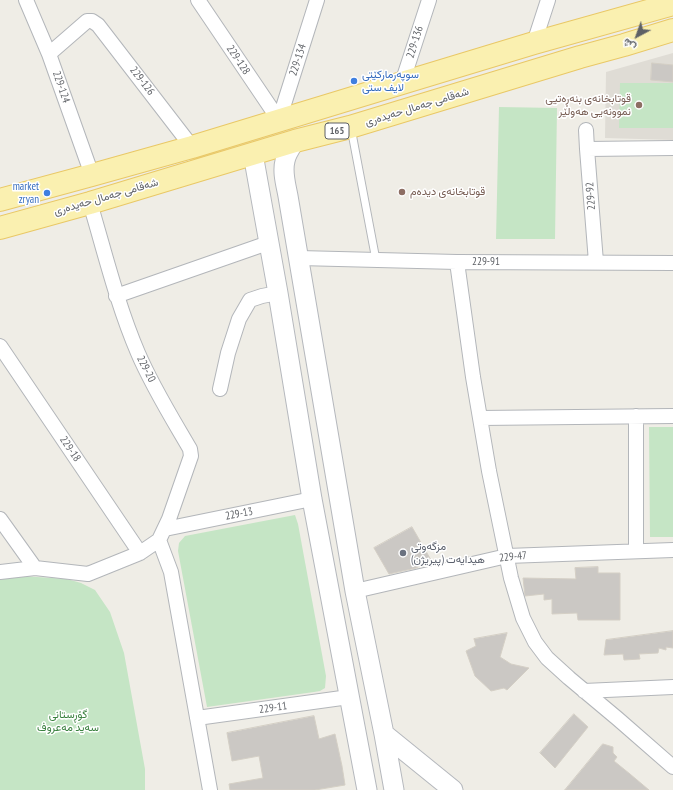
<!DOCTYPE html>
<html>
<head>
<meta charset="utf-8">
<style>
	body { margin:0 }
	#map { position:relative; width:673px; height:790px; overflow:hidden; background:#efede6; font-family:"PT Sans Narrow",Vazirmatn,sans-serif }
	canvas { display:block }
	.north { position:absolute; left:617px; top:16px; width:40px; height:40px; -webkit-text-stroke:3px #fff; paint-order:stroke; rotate:221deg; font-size:11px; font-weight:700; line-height:16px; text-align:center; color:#5e6166 }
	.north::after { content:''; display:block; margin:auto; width:14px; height:18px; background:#5e6166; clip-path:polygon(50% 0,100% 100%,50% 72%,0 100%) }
</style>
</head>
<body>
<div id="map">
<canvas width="673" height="790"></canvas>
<div class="north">ش</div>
</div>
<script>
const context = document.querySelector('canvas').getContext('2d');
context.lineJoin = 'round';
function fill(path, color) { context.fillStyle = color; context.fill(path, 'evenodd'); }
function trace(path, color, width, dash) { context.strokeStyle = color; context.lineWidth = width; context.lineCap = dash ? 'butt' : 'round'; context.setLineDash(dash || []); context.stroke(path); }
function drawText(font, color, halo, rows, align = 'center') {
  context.font = font + ' "PT Sans Narrow",Vazirmatn,sans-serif'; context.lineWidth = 3; context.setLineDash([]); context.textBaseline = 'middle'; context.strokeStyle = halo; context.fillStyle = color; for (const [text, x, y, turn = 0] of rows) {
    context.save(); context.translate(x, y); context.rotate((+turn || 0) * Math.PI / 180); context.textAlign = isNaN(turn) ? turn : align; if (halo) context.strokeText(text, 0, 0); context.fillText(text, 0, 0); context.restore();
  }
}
const education = new Path2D(`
	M673 53V140L605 138 606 72Z`);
const green = new Path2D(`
	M620 83H673V128H619Z
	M499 107 557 108 555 239H496Z
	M673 427V537H650L649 427Z
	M295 515 298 524 326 676 325 688 320 691 314 692 207 707 178 551 179 543 185 536Z
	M22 576 67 579 81 583 95 590 110 612 124 653 145 769V790H0V577Z`);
const building = new Path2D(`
	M652 63 673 65V82L651 80Z
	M412 527 431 560 416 568 389 574 374 548Z
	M598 567V573H620V620H578L577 613 552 614V599L544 600V594L525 596 523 578 576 579 575 568Z
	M673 631V648L666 647V650L659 648 658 653 639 654 640 659 624 660 623 654 604 655 606 640Z
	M507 633 500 657 511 664 529 668 507 690 504 688 491 691 475 676 466 651 476 646 474 639Z
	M574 714 588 727 555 768 540 753Z
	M314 716 319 739 335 734 342 766 345 785 315 790H230L229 784 263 778 259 756 232 761 227 733Z
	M603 744 613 747V753L617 757 614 761 630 774 649 790H565Z`);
const lane = new Path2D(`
	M351 128 376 260`);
const street = new Path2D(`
	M26 0 49 54 92 175
	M198 0 279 120
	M534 43 548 0
	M49 54 87 21H92L98 25 192 147
	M402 83 429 0
	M279 120 317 0
	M586 130 587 149 596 262
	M587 149 673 148
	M299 258 457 262 673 263
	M457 262 473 377 489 471 511 578 523 618 535 642 547 658 569 678 618 719 673 767
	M116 296 268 243
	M0 346 140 553
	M220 389 228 353 239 319 250 300 262 296 278 293
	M480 418 673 416
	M0 519 35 568
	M165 529 312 499
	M159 540 171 572 210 790
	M636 551V416
	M0 572 35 568 88 574 140 553 159 540 169 519 191 456 190 449C172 418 152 386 138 353 117 304 105 253 90 203
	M355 591 507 556 673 550
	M584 691 673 687
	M197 718 349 697`);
const secondary = new Path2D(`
	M295 141C291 147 286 154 285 161 282 172 286 185 288 196L355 591 384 734 394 790
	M253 154 278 293 312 499 367 790
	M384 734 453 790`);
const primary = new Path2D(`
	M0 200 92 175 192 147 402 83 534 43 673 4
	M0 228 90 203 295 141 350 127 580 57 624 45 673 30`);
const markers = [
	[354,81,4,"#3f7fe0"],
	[639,105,4,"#8d6e63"],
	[402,192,4,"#8d6e63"],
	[47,193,4,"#3f7fe0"],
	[403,553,4,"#6b7280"]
];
const shields = [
	[337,131,24]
];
const shieldNames = [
	["165",337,131]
];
const streetNames = [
	["229-136",415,42,-73],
	["229-128",238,60,56],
	["229-134",298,60,-72],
	["229-126",142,81,52],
	["229-124",61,87,71],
	["شەقامی جەمال حەیدەری",417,107,-17],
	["229-92",591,196,-94],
	["شەقامی جەمال حەیدەری",106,197,-16],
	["229-91",486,262],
	["229-20",146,369,63],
	["229-18",70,449,56],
	["229-13",239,514,-11],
	["229-47",513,557,-6],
	["229-11",273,708,-8]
];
const shopNames = [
	["سوپەرمارکێتی",362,75],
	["لایف ستی",362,88],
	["market",39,187,"right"],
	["zryan",39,200,"right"]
];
const educationNames = [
	["قوتابخانەی بنەڕەتیی",631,99],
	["نموونەیی هەولێر",631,112],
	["قوتابخانەی دیدەم",410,192,"left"]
];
const worshipNames = [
	["مزگه‌وتی",411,547],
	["هیدایه‌ت (پیریژن)",411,560]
];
const parkNames = [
	["گۆڕستانی",68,715],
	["سەید مەعروف",68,728]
];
fill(education, '#dfdcd5');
fill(green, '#c5e5c5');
fill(building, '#cbc8c4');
trace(building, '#d4cfc5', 1);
trace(lane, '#b3b6ba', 9);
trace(street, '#b3b6ba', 16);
trace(secondary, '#b5b8bd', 21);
trace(primary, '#e9c866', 24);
trace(lane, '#fff', 7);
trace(street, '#fff', 14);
trace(secondary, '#fff', 19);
trace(primary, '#faf0b0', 22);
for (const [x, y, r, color] of markers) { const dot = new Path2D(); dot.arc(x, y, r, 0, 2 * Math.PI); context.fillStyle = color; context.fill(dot); trace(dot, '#fff', 1.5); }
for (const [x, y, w] of shields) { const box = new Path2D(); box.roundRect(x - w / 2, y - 8, w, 16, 3); context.fillStyle = '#fff'; context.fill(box); trace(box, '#5e6166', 1); }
drawText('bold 10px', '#5e6166', null, shieldNames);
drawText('11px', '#5e6166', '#fff', streetNames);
drawText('11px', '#366cbe', '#fff', shopNames, 'left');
drawText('11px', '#785e54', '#fff', educationNames, 'right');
drawText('11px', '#5b616d', '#fff', worshipNames, 'left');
drawText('11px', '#3a803f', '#fff', parkNames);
</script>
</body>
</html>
